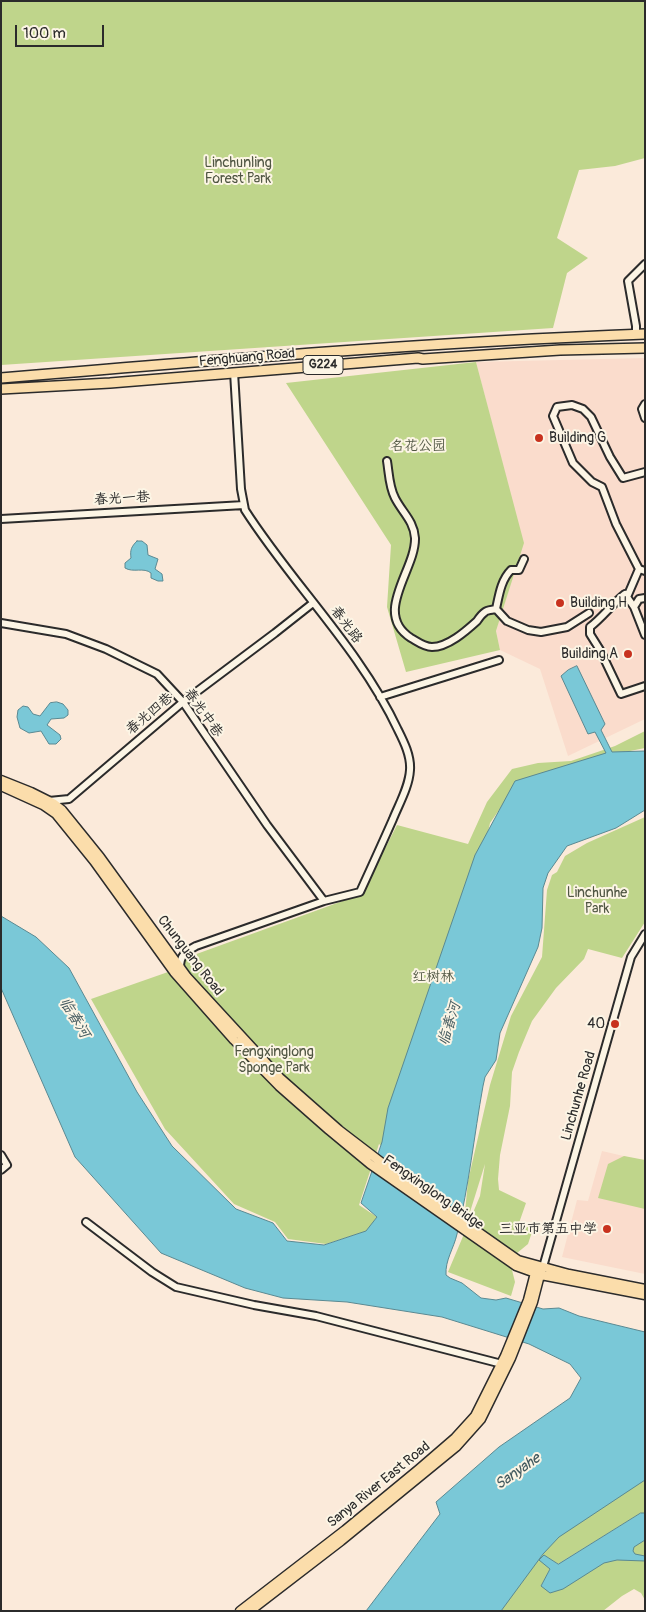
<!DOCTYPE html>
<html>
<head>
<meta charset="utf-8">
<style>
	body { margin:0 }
	#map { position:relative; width:646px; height:1612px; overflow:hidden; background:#fbeada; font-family:Pangolin,sans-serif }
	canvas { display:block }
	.frame { position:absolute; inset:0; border:2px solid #2b2b2b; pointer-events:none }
	.scale { position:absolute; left:15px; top:25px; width:89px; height:22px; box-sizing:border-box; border:2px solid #2b2b2b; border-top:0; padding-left:6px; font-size:15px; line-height:18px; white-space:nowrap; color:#2b2b2b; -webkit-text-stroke:4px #fcf5e5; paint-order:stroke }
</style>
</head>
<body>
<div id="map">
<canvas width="646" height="1612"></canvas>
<div class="frame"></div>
<div class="scale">100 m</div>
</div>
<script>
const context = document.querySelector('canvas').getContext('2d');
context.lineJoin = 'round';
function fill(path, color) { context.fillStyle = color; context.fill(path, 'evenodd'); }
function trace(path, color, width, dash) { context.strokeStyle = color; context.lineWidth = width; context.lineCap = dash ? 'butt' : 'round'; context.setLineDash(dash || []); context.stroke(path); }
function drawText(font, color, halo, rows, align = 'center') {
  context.font = font + ' Pangolin,"LXGW WenKai TC",sans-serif'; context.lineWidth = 4; context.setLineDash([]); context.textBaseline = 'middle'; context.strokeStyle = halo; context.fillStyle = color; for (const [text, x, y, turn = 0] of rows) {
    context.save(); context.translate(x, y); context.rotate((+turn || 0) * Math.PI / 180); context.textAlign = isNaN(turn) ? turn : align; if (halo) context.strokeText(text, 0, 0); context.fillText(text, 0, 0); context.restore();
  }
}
const built = new Path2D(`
	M645 358V719L568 756 540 669 500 650 496 631 523 543 476 362Z
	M602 1151 645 1161V1274L562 1257 577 1200 588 1201Z`);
const green = new Path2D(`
	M1 1H645V158L615 166 579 170 557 238 588 258 567 273 553 328 1 365Z
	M476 362 524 543 496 631 500 650 406 672 387 607 391 545 286 383Z
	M645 731V748L625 752 518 783 490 823 413 1171 379 1144 359 1205 377 1217 367 1231 326 1244 288 1239 275 1222 234 1204 165 1129 91 999 168 972 191 956 362 894 397 825 468 844 487 802 512 769 538 763 571 761 615 746Z
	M645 817V922L622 958 588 949 584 959 556 988 532 1021 519 1052 512 1072 510 1106 500 1155 498 1179 499 1190 526 1203 519 1223 533 1229 528 1244 505 1263 511 1266 515 1282 511 1296 448 1272 480 1196 485 1164 470 1212H465L468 1181 490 1085 511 1016 542 957 547 890 552 875 557 872 565 856 587 843Z
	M624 1156 645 1160V1209L598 1198 608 1164Z
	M645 1474V1513H641L558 1564 544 1555 550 1569 541 1586 645 1534V1600L641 1593 634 1589 622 1596 603 1611H496L560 1527Z`);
const water = new Path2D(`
	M137 541H142L147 545 148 555 158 559 155 569 162 574 163 581H158L151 578V573C144 567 133 573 125 568V563L131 558C130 550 131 547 137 541Z
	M577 666 605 724 601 730 612 752 645 751V810L616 828 567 846 548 873 543 888 542 928 538 947 500 1033 496 1060 485 1077 483 1086C474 1136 469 1186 457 1234 454 1248 445 1260 446 1275L450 1278 462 1283 481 1298 496 1300 506 1298 543 1309 559 1308 579 1316 645 1332V1480L559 1537 543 1554 501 1611H366L440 1514 436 1502 499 1447 570 1398 581 1378 570 1364 529 1344 442 1317 347 1302 283 1298 245 1288 161 1253 75 1157 1 988V916L36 937 69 968 137 1092 172 1146 236 1209 273 1223 287 1241 324 1245 366 1231 377 1217 361 1203 382 1142 388 1108 475 855 515 781 606 753 595 732 588 734 561 676 568 670Z
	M57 702 63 704 68 710V715L64 718 51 719 47 725 60 735 61 739 56 744H49L41 731 29 733 20 728 17 717 18 710 23 706 28 707 33 714 40 716 50 703Z
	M641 1513H645V1540L634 1547 633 1551 635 1554 645 1556V1561L617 1560 604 1563 563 1589 550 1593 541 1586 550 1569 539 1560 544 1555 558 1564Z`);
const minor = new Path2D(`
	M636 334V326L628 281 645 264
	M645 404 642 409 645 418
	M387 461C389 473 389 487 395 498 402 512 414 521 415 538 416 570 372 613 411 638 418 642 424 647 432 647 448 647 466 631 477 621 479 618 482 614 485 612 487 610 492 610 496 609
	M1 519 244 505
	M524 559 519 570H511C501 580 499 595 496 609L507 621 528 630 541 632 567 627 589 613
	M639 569 616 524 602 487 592 482 573 463 553 416 557 407 572 405 583 409 591 417 610 457 623 478 645 472
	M627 597 639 569 645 571
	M634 607 639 599 645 598
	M1 623 66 634 106 649 157 674 183 702 267 825 324 901
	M645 635 634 607 625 594C612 604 603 617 590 627V634L600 650 621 694 645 686
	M380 697 499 660
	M49 801 69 799 183 702 275 633 313 603
	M180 968C180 955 185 952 196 946L324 901 360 892C371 868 382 844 393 819 399 804 409 787 410 770 411 756 404 742 398 730 360 649 293 585 245 510L241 489 234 372
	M1 1155 7 1165 1 1170
	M86 1222 152 1272 176 1287 254 1305 316 1316 502 1364
	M543 1267 631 957 645 934`);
const major = new Path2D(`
	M1 780 31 792 53 803 62 810 100 857 187 977 280 1078 339 1130 407 1182 518 1260 569 1274 645 1289
	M1 786 43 805 56 814 94 861 174 972 234 1040 279 1086 329 1130 370 1164 516 1266 541 1275 645 1295
	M240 1611 345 1530 419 1469 455 1438 475 1416 505 1356 528 1300 535 1273 537 1271
	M250 1611 341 1541 456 1447 481 1419 511 1358 533 1302 541 1271`);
const highway = new Path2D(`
	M1 378C215 360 430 342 645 334
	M1 389 110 383 418 358 423 359 560 350 645 348`);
const markers = [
	[539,438,5,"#c8321e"],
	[560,603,5,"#c8321e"],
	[628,654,5,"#c8321e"],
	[615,1024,5,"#c8321e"],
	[607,1229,5,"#c8321e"]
];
const shields = [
	[323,365,40]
];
const shieldNames = [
	["G224",323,365]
];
const parkNames = [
	["Linchunling",238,163],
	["Forest Park",238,179],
	["名花公园",418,446],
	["Linchunhe",597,893],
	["Park",597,909],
	["红树林",433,977],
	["Fengxinglong",274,1052],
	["Sponge Park",274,1068]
];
const streetNames = [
	["Fenghuang Road",247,358,-5],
	["春光一巷",122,499,-3],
	["春光路",346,625,53],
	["春光中巷",203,713,55],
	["春光四巷",150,714,-40],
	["Chunguang Road",190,956,52],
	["Linchunhe Road",579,1096,-74],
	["Fengxinglong Bridge",433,1193,35],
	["Sanya River East Road",379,1485,-39]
];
const poiNames = [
	["Building G",549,438,"left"],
	["Building H",570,603,"left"],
	["Building A",618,654],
	["40",605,1024],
	["三亚市第五中学",597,1229]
];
const waterNames = [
	["临春河",74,1018,59],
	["临春河",450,1024,-73],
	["Sanyahe",518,1472,-35]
];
fill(built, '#fadccc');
fill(green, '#bfd58b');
fill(water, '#7ac8d7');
trace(water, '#5a8992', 1);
trace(minor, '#2b2b2b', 10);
trace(major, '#2b2b2b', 11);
trace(highway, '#2b2b2b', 12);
trace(minor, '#fcf5e5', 6);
trace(major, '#fbddab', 8);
trace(highway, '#fbddab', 9);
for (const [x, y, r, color] of markers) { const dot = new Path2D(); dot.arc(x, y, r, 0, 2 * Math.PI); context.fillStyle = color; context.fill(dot); trace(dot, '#fcf5e5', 2); }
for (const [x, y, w] of shields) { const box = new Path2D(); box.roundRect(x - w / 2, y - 9.5, w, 19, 4); context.fillStyle = '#fcf5e5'; context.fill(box); trace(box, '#2b2b2b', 1); }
drawText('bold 12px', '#2b2b2b', null, shieldNames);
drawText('14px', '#505643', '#fcf5e5', parkNames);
drawText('14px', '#2b2b2b', '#fcf5e5', streetNames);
drawText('14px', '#2b2b2b', '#fcf5e5', poiNames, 'right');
drawText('italic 15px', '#435a5f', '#fcf5e5', waterNames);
</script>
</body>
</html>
